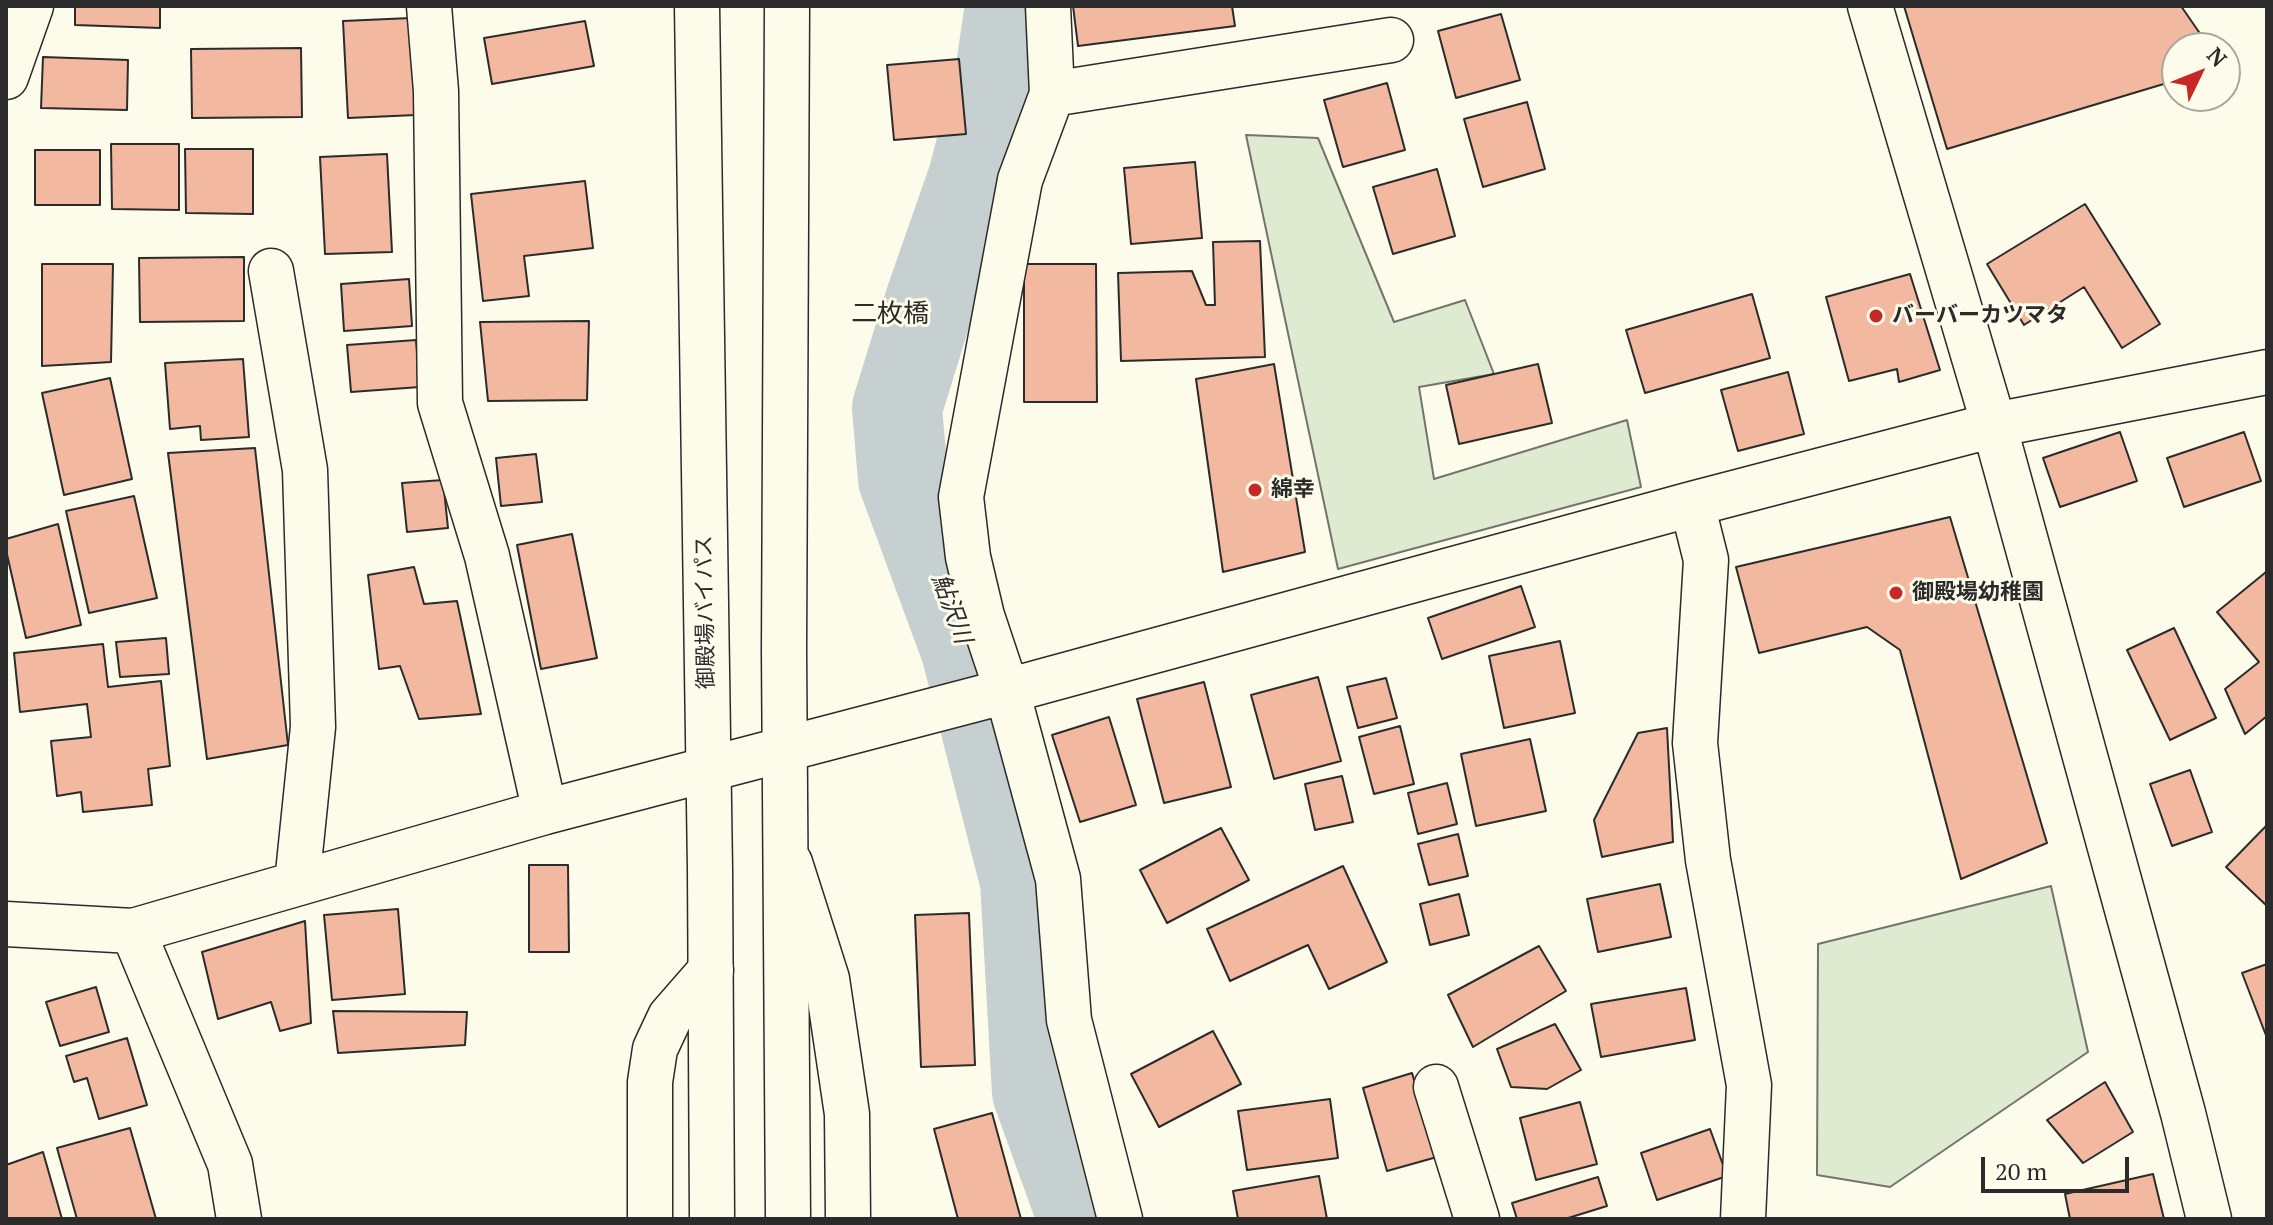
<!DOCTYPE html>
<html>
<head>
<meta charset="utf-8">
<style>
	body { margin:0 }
	#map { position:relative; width:2273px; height:1225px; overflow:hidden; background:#fdfbea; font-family:"PT Serif",serif }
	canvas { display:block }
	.frame { position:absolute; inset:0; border:8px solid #2b2b2b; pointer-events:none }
	.north { position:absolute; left:2161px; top:32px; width:80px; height:80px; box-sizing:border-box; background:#fdfbea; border:2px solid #a9a89e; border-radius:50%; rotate:47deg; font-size:22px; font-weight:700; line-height:32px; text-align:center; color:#2b2b2b }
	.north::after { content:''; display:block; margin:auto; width:28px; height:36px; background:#c62828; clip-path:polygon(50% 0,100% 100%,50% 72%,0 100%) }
	.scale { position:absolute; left:1981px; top:1157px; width:148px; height:36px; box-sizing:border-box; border:4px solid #2b2b2b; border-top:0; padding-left:10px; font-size:24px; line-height:28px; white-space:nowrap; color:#2b2b2b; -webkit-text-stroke:6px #fdfbea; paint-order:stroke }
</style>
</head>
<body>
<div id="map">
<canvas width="2273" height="1225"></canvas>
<div class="frame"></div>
<div class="north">N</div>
<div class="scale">20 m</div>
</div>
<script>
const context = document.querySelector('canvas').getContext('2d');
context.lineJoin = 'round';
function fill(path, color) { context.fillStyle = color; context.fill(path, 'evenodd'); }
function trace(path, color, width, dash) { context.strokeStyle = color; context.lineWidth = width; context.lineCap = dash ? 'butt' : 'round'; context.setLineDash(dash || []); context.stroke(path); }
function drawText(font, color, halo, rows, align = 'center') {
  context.font = font + ' "PT Serif","Noto Sans JP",serif'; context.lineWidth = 6; context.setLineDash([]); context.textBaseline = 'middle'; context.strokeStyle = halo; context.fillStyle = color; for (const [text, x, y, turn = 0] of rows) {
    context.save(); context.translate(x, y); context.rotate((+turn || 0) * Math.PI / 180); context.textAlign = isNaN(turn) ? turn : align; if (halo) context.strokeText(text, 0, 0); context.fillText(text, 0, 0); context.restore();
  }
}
const green = new Path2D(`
	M1246 135 1318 138 1394 322 1465 300 1494 374 1419 387 1434 479 1627 420 1641 487 1338 569Z
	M2051 886 2088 1052 1890 1187 1817 1175 1818 944Z`);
const river = new Path2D(`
	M1010 6 1000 74 973 178 931 298 897 408 903 479 966 650 1025 881 1037 1092 1083 1219`);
const building = new Path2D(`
	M75 6H160V28L75 25Z
	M1073 6H1232L1235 26 1078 46Z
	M1904 6H2181L2210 48H2177V80L1947 149Z
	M1501 14 1520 80 1456 98 1438 31Z
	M411 18 416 115 348 118 343 21Z
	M585 21 594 66 492 84 484 38Z
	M301 48 302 117 192 118 191 49Z
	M43 57 128 60 127 110 41 108Z
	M959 59 966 134 894 140 887 65Z
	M1387 83 1405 150 1343 167 1324 100Z
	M1527 102 1545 169 1483 187 1464 119Z
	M111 144H179V210L112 209Z
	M185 149H253V214L186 213Z
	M35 150H100V205H35Z
	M387 154 392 252 325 254 320 157Z
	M1195 162 1202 238 1131 244 1124 168Z
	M1437 169 1455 236 1393 254 1373 187Z
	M585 181 593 248 524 256 529 296 483 301 471 194Z
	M2085 204 2160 324 2122 348 2084 287 2024 325 1987 264Z
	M1260 241 1265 357 1121 361 1118 273 1192 271 1206 305H1215L1213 242Z
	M244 257V321L140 322 139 258Z
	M42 264H113L111 362 42 366Z
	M1024 264H1096L1097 402H1024Z
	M1910 274 1940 370 1899 382 1897 369 1849 381 1826 297Z
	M409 279 412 326 344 331 341 284Z
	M1752 294 1770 358 1645 393 1626 330Z
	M589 321 587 400 488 401 480 322Z
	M416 340 420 387 351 392 347 345Z
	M243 359 249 437 201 440 200 426 170 429 165 363Z
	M1274 364 1305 552 1223 572 1196 379Z
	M1538 364 1552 423 1459 444 1446 385Z
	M1788 372 1804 434 1738 451 1721 390Z
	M110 378 132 479 64 495 42 393Z
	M2120 432 2137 481 2060 507 2043 458Z
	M2244 432 2261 481 2184 507 2167 458Z
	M255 448 288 745 207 759 168 453Z
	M536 454 542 502 501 506 496 458Z
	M443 480 448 528 407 532 402 483Z
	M134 496 157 598 89 613 66 511Z
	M1950 517 2047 843 1961 879 1900 650 1867 627 1759 653 1736 567Z
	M58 524 81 625 26 638 6 550V539Z
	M572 534 597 658 541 669 517 545Z
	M414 567 424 604 457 601 481 714 419 719 400 666 379 669 368 575Z
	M2266 572 2267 716 2245 734 2225 689 2259 662 2217 612Z
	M1521 586 1535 627 1442 659 1428 618Z
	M2174 628 2216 718 2170 740 2127 650Z
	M166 638 169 674 120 677 116 642Z
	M1560 641 1575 713 1504 728 1489 656Z
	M103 644 108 687 161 681 170 766 148 769 152 805 83 812 81 792 57 796 51 741 91 737 87 704 20 712 14 653Z
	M1318 677 1341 761 1274 779 1251 695Z
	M1386 678 1397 718 1358 728 1347 687Z
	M1204 682 1231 787 1164 803 1137 699Z
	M1109 717 1136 805 1080 822 1052 735Z
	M1400 726 1414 784 1374 794 1359 737Z
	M1667 728 1673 842 1602 857 1594 820 1638 733Z
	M1530 739 1546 811 1476 826 1461 754Z
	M2190 770 2212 832 2172 846 2150 784Z
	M1342 776 1353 822 1315 830 1305 784Z
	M1447 783 1457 824 1418 834 1408 793Z
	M2267 825V906L2226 867Z
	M1221 828 1249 880 1167 923 1140 870Z
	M1458 834 1468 876 1429 885 1418 844Z
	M529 865H568L569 952H529Z
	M1343 866 1387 962 1329 989 1308 945 1230 981 1207 929Z
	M1660 884 1671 937 1598 952 1587 899Z
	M1459 894 1469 935 1430 945 1420 904Z
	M398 909 405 994 332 1000 324 915Z
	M969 913 975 1065 921 1067 915 915Z
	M305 921 311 1023 280 1031 271 1002 218 1019 202 952Z
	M1539 946 1566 991 1473 1047 1448 995Z
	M2267 964V1038L2242 973Z
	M96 987 109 1032 60 1046 46 1002Z
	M1686 988 1695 1040 1601 1057 1591 1004Z
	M333 1011 467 1012 465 1045 338 1053Z
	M1555 1024 1581 1070 1547 1089 1511 1087 1497 1049Z
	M1213 1031 1241 1084 1159 1127 1131 1074Z
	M127 1038 147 1105 99 1119 87 1078 74 1082 66 1056Z
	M1412 1073 1437 1157 1387 1171 1363 1088Z
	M2105 1082 2133 1132 2083 1163 2047 1120Z
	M1330 1099 1338 1158 1247 1170 1238 1111Z
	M1580 1102 1597 1164 1536 1180 1520 1118Z
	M992 1113 1021 1219H958L934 1129Z
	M130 1128 156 1219H77L57 1148Z
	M1710 1129 1727 1176 1657 1200 1641 1153Z
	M43 1152 62 1219H6V1165Z
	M2153 1174 2164 1219H2070L2065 1194Z
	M1319 1176 1327 1219H1238L1233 1191Z
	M1598 1177 1607 1206 1565 1219H1517L1512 1203Z`);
const minor = new Path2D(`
	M429 6 436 91 440 403 487 556 545 812
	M1048 6 1052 94 1020 180 961 497 968 557 982 616 1007 691 1058 879 1069 1020 1120 1219
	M1870 6 1994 425 2183 1113 2209 1219
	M6 77 31 6
	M1052 94 1391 40
	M271 271 305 470 313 727 297 883
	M1692 504 1706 560 1695 743 1708 860 1749 1085 1743 1219
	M790 863 827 979 847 1114 848 1219
	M6 924 133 931 545 812 1007 691 1692 504 1994 425 2267 372
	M133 931 230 1164 239 1219
	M1436 1087 1477 1219
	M650 1219V1082L655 1049 670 1017 711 970`);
const trunk = new Path2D(`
	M697 6 710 870 712 1219
	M787 6 784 651 788 1219`);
const markers = [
	[1876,316,8,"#c62828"],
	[1255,490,8,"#c62828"],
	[1896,593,8,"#c62828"]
];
const poiNames = [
	["バーバーカツマタ",1892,316],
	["綿幸",1271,490],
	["御殿場幼稚園",1912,593]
];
const streetNames = [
	["御殿場バイパス",706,612,-91]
];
const waterNames = [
	["鮎沢川",951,609,70]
];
const quarterNames = [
	["二枚橋",890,315]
];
fill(green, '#deebd1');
trace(green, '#74746e', 2);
trace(river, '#c7d0d0', 90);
fill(building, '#f2b8a0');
trace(building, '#2b2b2b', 2);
trace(minor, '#2b2b2b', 47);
trace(trunk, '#2b2b2b', 47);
trace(minor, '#fdfbea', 44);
trace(trunk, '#fdfbea', 44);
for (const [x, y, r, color] of markers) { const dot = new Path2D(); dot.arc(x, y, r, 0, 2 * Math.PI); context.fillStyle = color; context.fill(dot); trace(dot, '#fdfbea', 3); }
drawText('bold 22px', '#2b2b2b', '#fdfbea', poiNames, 'left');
drawText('22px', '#2b2b2b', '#fdfbea', streetNames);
drawText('italic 24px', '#2b2b2b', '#fdfbea', waterNames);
drawText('26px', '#2b2b2b', '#fdfbea', quarterNames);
</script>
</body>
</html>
